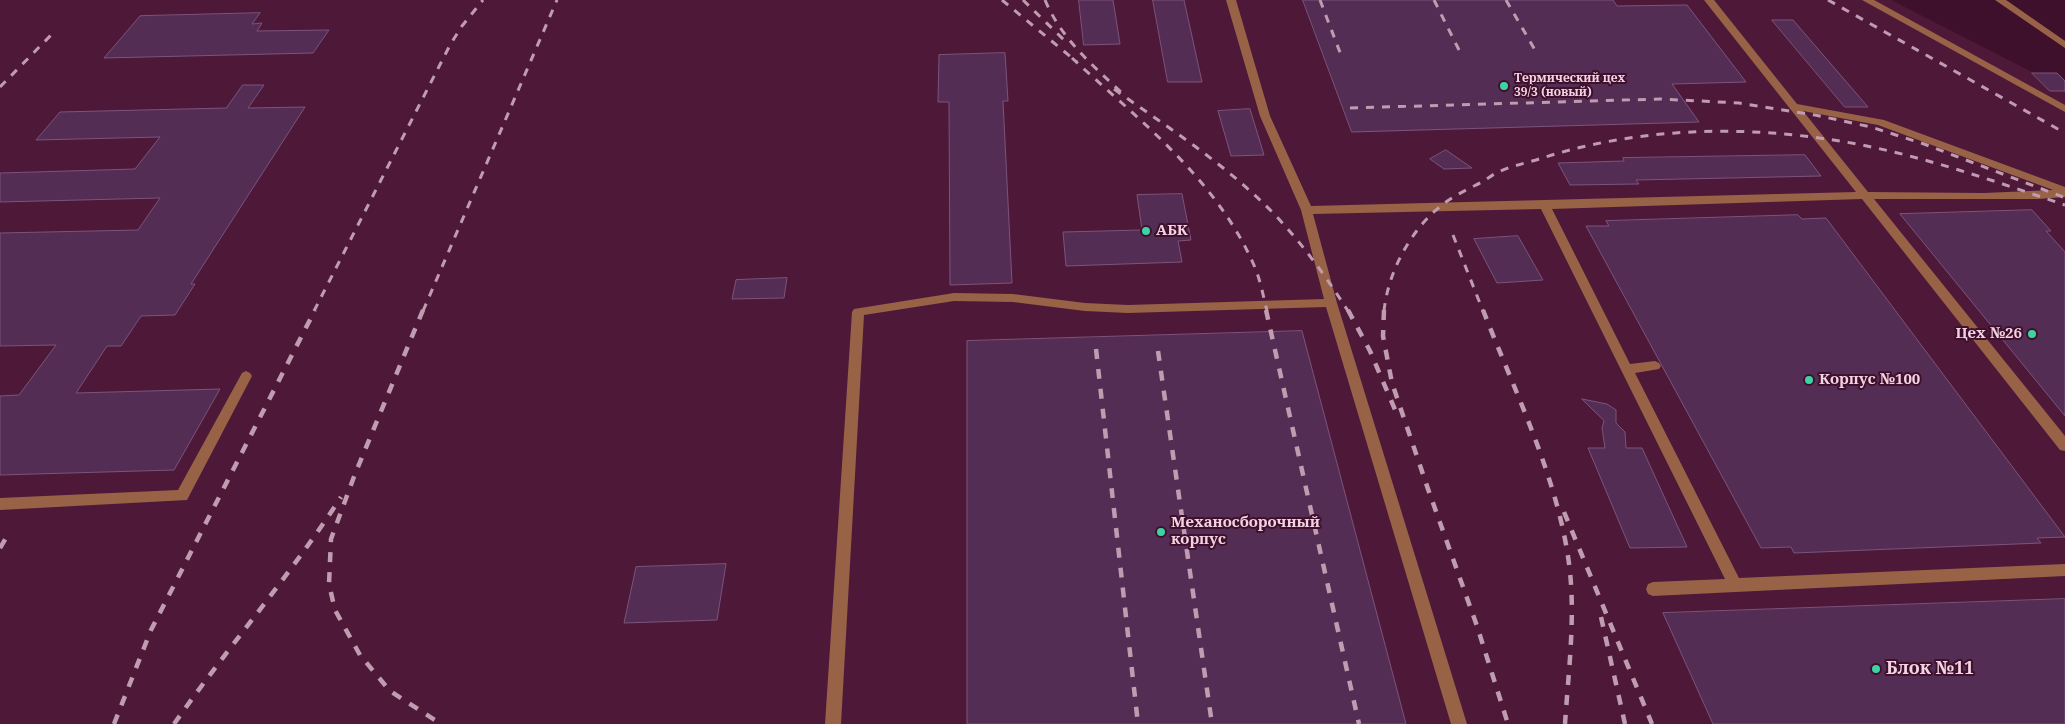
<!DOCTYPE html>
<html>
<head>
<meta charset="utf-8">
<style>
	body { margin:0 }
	canvas { display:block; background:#3f102c }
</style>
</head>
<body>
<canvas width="2065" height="724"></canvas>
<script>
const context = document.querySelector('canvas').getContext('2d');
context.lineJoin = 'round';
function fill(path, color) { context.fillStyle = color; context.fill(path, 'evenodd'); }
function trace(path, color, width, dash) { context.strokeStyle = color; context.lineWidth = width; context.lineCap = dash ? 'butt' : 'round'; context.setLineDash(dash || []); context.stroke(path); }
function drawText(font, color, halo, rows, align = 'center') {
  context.font = font + ' "Noto Serif",serif'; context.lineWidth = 4; context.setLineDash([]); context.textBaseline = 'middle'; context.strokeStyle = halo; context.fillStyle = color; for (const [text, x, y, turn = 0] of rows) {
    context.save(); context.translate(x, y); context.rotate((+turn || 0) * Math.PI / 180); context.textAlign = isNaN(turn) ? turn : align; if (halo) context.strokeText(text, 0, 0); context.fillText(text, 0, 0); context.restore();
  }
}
const built = new Path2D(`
	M0 0H1891L2065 89V724H0Z`);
const building = new Path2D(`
	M1079 0H1113L1120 44 1084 45Z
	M1153 0H1184L1202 82H1168Z
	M1303 0H1613L1617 6 1687 5 1746 82 1672 84 1699 122 1352 132Z
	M260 13 252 24 262 23 257 31 329 30 313 53 104 58 140 16Z
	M1772 20H1793L1868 107H1845Z
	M1005 53 1008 101H1003L1012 283 950 285 949 102H938L939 55Z
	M2032 73H2057L2065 81V91H2050Z
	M243 85H264L248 108 305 107 191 284H195L175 315 141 316 121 346H107L76 393 220 389 174 470 0 475V396L19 395 56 345 0 346V233L138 230 160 198 0 202V173L135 169 160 137 36 140 60 112 226 108Z
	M1250 109 1264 155 1231 156 1218 111Z
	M1446 150 1472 168 1444 169 1430 159Z
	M1805 155 1821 176 1636 180 1639 184 1570 185 1558 163 1624 161 1623 158Z
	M1182 194 1191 240 1178 241 1182 262 1066 266 1063 232 1142 230 1137 195Z
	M2032 210 2051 231H2046L2065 252V416L1900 214Z
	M1798 215 1802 219 1826 218 2065 537 2037 538 2041 543 1794 553 1791 547 1761 548 1586 226H1609L1606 221Z
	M1518 236 1543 280 1497 283 1474 239Z
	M787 278 784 298 732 299 736 280Z
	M1302 331 1406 724H967V341Z
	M1582 399 1607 404 1616 410V423L1625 432 1626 448H1642L1687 547 1630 548 1588 448H1605L1602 428 1604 421Z
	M726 564 717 620 624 623 636 567Z
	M2065 599V724H1713L1663 613Z`);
const minor = new Path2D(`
	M1226 0H1236L1270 116 1311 206 1856 192 1704 0H1714L1797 104 1884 120 2065 187V197L2038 199H1874L2065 436V451L2060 450 1862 199 1552 209 1630 364 1655 361 1659 363 1661 366 1659 369 1635 373 1739 578 2065 564V576L1653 596 1648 594 1646 589 1648 584 1653 582 1725 579 1541 209 1313 214 1337 303 1467 724H1451L1326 307 1128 313 1085 311 1013 302 954 301 864 315 841 724H825L852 312 854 309 954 293 1013 294 1085 303 1128 305 1324 299 1301 210 1260 116ZM1803 111 1878 125 2053 190 1984 193 1868 192Z
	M1862 0H1874L2065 105V112Z
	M1995 0H2006L2065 41V48Z
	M246 371 250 373 252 376 187 500 0 510V498L178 490 242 373Z`);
const railFar1 = new Path2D(`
	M1002 0 1077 62
	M1023 0 1064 40
	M1045 0C1061 38 1091 64 1121 92
	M1320 0 1341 55
	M1434 0 1459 50
	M1506 0 1535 50
	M1828 0 2065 133
	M1072 58C1139 120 1215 178 1253 263 1260 278 1263 295 1267 311
	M0 87 54 32
	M1114 89C1160 122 1207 152 1249 190 1288 224 1320 267 1348 311
	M1350 108 1660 99 1739 103 1815 115 1871 127 1924 144 2063 197
	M1453 235 1483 311
	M314 311 450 45 462 26 483 0
	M423 311 557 0
	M1384 311C1388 272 1411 229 1442 205 1452 197 1464 191 1476 185 1483 182 1489 177 1496 173 1508 167 1522 164 1536 160 1626 130 1726 125 1819 138 1904 149 1985 178 2065 205`);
const rail = new Path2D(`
	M423 310 355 474 331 539 329 584 335 610 360 655 390 691 441 724
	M1266 310 1359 724
	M1348 310 1370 351 1396 412
	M1384 310 1383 336 1392 383 1428 489 1477 626 1508 724
	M1483 310C1516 395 1565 492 1571 584 1574 630 1568 678 1565 724
	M1096 349 1138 724
	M1158 351 1212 724
	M1564 512 1652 724
	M0 548 6 538
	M1601 617 1625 724
	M114 724 151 630 315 310
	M174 724C228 647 290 576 341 497`);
const markers = [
	[1504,86,5,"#3cd4a4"],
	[1146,231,5,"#3cd4a4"],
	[2032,334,5,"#3cd4a4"],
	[1809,380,5,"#3cd4a4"],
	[1161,532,5,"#3cd4a4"],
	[1876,669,5,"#3cd4a4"]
];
const farPoinames = [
	["Термический цех",1514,79],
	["39/3 (новый)",1514,93]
];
const poiNames = [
	["АБК",1156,231],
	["Цех №26",2022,334,"right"],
	["Корпус №100",1819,380],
	["Механосборочный",1171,523],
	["корпус",1171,540]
];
const nearPoinames = [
	["Блок №11",1886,669]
];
fill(built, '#4e1938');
fill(building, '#542d54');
trace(building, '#7c537c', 1);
fill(minor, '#986247');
trace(railFar1, '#c09cb0', 3, [8, 8]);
trace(rail, '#c09cb0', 4.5, [10, 10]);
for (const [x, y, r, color] of markers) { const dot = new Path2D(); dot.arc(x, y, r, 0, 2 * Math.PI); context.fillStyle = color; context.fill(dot); trace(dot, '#3f102c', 2); }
drawText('bold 12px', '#f3d3e3', '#3f102c', farPoinames, 'left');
drawText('bold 15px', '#f3d3e3', '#3f102c', poiNames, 'left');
drawText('bold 18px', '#f3d3e3', '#3f102c', nearPoinames, 'left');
</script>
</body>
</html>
